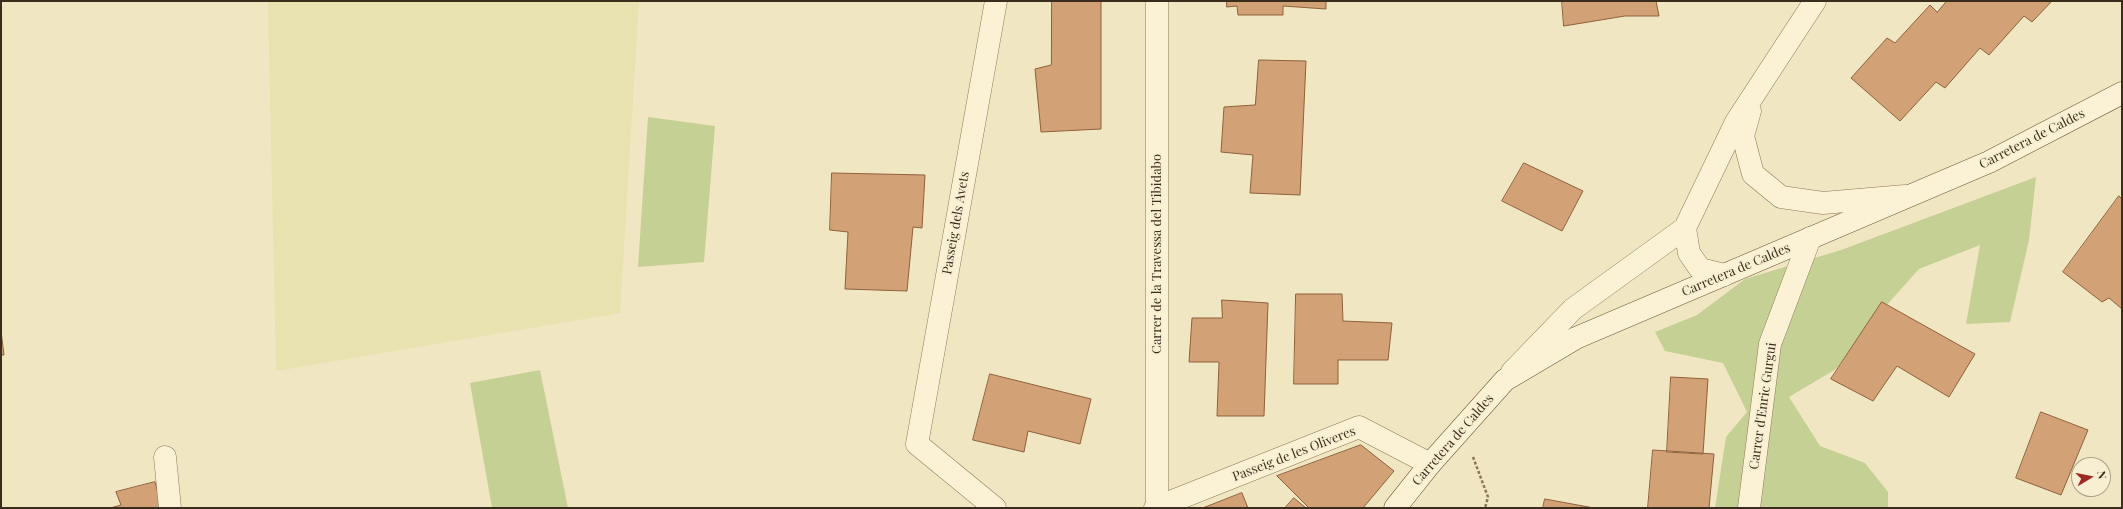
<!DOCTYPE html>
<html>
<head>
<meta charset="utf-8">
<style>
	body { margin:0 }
	#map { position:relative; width:2123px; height:509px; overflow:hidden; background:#f1e6c2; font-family:"Playfair Display",serif }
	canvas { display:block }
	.frame { position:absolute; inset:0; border:2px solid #3b2d1d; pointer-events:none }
	.north { position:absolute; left:2071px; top:457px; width:40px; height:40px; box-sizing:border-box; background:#f8efd2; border:1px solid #aca18a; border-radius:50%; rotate:80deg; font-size:11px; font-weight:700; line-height:16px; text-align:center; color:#3b2d1d }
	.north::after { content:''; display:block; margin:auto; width:14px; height:18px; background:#9f2a24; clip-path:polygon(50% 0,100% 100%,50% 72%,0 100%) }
</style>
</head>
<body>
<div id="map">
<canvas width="2123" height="509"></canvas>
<div class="frame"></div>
<div class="north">N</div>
</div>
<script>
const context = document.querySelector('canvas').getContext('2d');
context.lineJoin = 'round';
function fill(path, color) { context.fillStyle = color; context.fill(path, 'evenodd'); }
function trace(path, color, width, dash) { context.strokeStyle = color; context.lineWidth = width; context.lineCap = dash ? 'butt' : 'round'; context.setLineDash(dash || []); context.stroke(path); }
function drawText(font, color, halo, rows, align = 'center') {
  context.font = font + ' "Playfair Display",serif'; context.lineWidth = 4; context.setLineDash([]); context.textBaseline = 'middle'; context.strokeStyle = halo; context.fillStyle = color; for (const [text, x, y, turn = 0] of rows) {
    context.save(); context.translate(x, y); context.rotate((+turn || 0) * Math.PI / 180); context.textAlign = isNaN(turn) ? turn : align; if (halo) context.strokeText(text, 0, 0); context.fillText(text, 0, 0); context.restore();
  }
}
const farmland = new Path2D(`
	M268 1H639L620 313 276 371Z`);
const green = new Path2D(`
	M648 117 715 126 704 262 638 267Z
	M2036 177 2029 240 2010 322 1966 324 1980 245 1919 269 1885 307 1836 369 1789 397 1820 446 1865 463 1888 492V508H1715L1726 437 1747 412 1723 363 1665 351 1655 332 1697 315 1745 279 1841 250Z
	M540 370 568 508H492L470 383Z`);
const building = new Path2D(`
	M1052 1H1101V129L1041 132 1035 69 1051 65Z
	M1227 1H1326V9L1283 6V15H1238L1237 6 1227 7Z
	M1562 1H1656L1659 16H1625L1564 26Z
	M1947 1H2052L2032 22 2024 16 1989 55 1980 48 1945 88 1936 82 1900 121 1851 78 1887 38 1895 43 1930 5 1937 12Z
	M1259 60 1306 61 1300 195 1250 193 1253 155 1221 152 1224 107 1255 105Z
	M1524 163 1583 191 1562 231 1502 201Z
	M832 173 925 175 922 228 913 227 907 291 845 289 848 232 830 230Z
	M2119 196 2122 199V309L2109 298 2102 302 2063 272Z
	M1296 294H1342L1343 321 1392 323 1388 360H1338V384H1294Z
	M1222 300 1268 303 1264 416H1217L1219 362H1189L1192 318H1222Z
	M1882 302 1975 354 1949 397 1897 366 1873 401 1831 379Z
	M1 331 4 355H1Z
	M990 374 1091 399 1080 444 1028 431 1024 452 973 440Z
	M1671 377 1708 379 1703 454 1667 452Z
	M2041 412 2088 430 2061 495 2016 478Z
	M1361 445 1394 471 1363 508H1309L1277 476Z
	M1653 450 1714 454 1709 508H1648Z
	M155 482 162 508H110L121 505 116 492Z
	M1242 493 1248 508H1203Z
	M1294 498 1306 508H1285Z
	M1545 499 1594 508H1543Z`);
const path = new Path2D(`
	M1473 457 1488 497 1485 508`);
const street = new Path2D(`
	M1157 1V507
	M1750 111 1743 136 1753 174 1781 197 1823 203 1905 196
	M1685 228 1689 253 1700 269 1724 275
	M1512 372 1573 309 1685 228 1736 122 1815 1
	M165 457 170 508
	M995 508 917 444 996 1
	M1155 508 1359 427 1430 464
	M1749 508 1770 344 1810 238`);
const secondary = new Path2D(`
	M1395 508 1430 464 1505 380 1576 338 1989 162 2122 93`);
const streetNames = [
	["Carretera de Caldes",2032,139,-27],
	["Passeig dels Avets",956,223,-80],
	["Carrer de la Travessa del Tibidabo",1157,254,-90],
	["Carretera de Caldes",1736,270,-23],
	["Carrer d'Enric Gurgui",1763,406,-82],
	["Carretera de Caldes",1453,440,-49],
	["Passeig de les Oliveres",1294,454,-21]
];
fill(farmland, '#e7e2af');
fill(green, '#c5d095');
fill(building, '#d2a175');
trace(building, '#8d613c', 1);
trace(street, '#8c7758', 23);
trace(secondary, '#6e583b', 23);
trace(path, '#8c7758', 2.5, [3, 2]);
trace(street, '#fbf2d6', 22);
trace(secondary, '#fbf2d6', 22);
drawText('13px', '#3b2d1d', '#f8efd2', streetNames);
</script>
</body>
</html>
